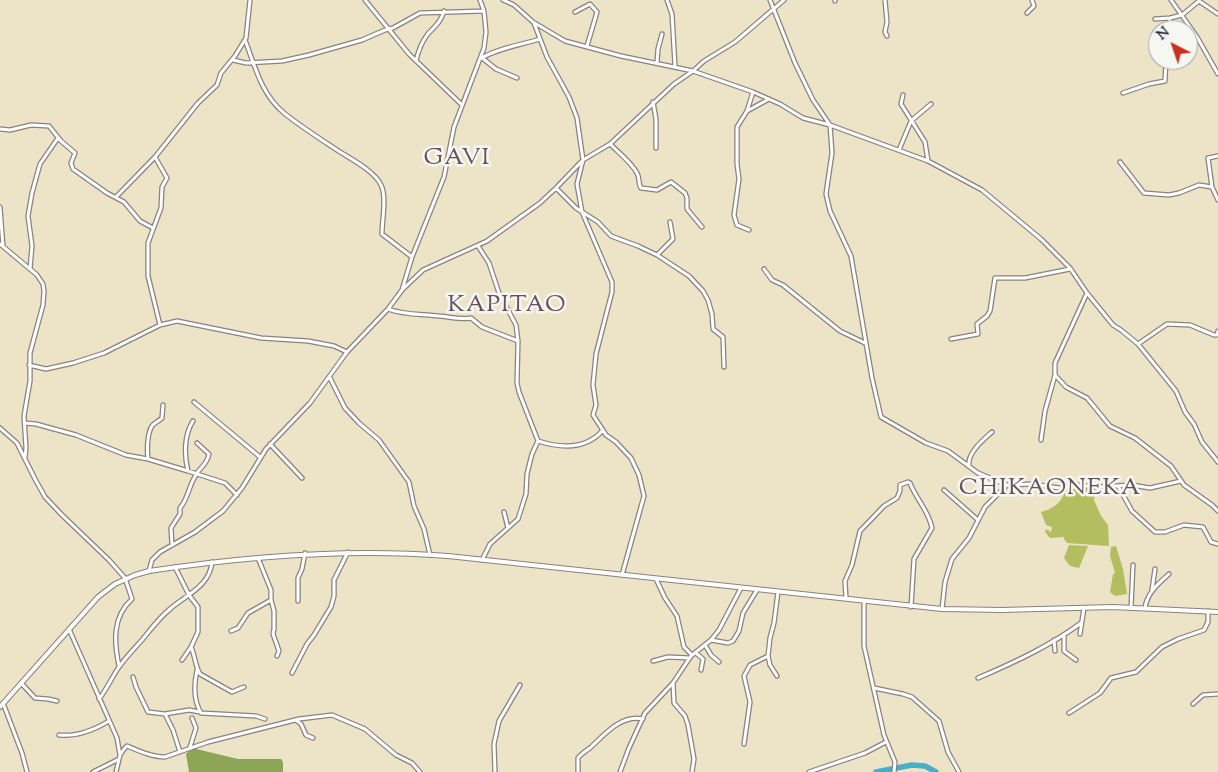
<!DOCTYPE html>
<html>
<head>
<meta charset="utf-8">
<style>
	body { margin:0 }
	#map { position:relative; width:1218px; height:772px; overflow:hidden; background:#ede3c6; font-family:"Sorts Mill Goudy",serif }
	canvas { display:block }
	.north { position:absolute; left:1148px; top:20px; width:50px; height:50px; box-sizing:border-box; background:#f6f6f2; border:1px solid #a1a1a9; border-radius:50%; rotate:319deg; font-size:14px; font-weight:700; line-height:20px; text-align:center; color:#22223b }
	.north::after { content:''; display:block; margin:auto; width:18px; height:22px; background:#c8321e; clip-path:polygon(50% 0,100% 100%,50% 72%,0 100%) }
</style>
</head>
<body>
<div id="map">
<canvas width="1218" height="772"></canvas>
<div class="north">N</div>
</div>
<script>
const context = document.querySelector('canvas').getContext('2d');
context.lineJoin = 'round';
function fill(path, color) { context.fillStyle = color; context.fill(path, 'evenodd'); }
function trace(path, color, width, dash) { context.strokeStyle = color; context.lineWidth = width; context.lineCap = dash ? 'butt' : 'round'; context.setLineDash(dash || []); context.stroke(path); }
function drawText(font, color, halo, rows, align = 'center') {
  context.font = font + ' "Sorts Mill Goudy",serif'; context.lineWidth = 5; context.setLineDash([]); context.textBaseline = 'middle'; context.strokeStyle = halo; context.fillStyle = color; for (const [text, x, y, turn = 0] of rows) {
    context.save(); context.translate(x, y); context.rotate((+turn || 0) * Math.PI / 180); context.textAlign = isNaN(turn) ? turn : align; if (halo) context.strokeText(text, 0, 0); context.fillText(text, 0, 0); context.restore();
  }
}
const green = new Path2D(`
	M1073 485 1094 488 1096 490 1094 500 1101 516 1108 525 1109 546 1067 543 1064 539V537L1050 538 1045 532 1046 529 1051 532 1052 527 1046 525 1041 512C1052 509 1062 503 1065 491Z
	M1069 545 1088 546 1079 568 1070 566 1064 558Z
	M1116 546 1123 569 1127 594 1115 596 1110 592 1113 574 1115 573 1110 556 1111 547Z`);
const forest = new Path2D(`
	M192 748 238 759H281L283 762V772H189L186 754Z`);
const river = new Path2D(`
	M876 772 912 765 925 766 936 772`);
const minor = new Path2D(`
	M365 0 409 54 462 105
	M503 0 514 5 533 22 565 41 621 56 693 71 753 92 780 104 803 118 830 125 928 161 982 190 1041 239 1070 268 1087 293 1113 325 1121 330 1138 344 1176 391 1185 412 1194 424 1202 442 1218 462
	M667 0 672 14 675 66
	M770 0 795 63 813 100 830 125 832 153 826 194 830 211 851 256 872 378 881 417 926 443 948 451 978 473 1007 485 1032 484 1059 488 1075 485 1098 487 1132 485 1150 488 1181 481
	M835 0V1
	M885 0 887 22 885 32 887 36
	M1171 0 1197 37 1218 74
	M575 12 590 4 597 12 587 46
	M1027 13 1034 6 1032 0
	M1182 15 1199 1 1218 14
	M1155 19 1170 18
	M534 23 547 57 569 97 577 118 583 160 577 184 582 212 612 282V292L596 354 593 385 596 405 593 415 606 435 616 442 631 458 639 475 644 496 622 575
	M1169 30 1170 18 1182 15
	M245 40C255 66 261 94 284 113 300 126 319 138 337 150 349 158 375 171 381 185 387 197 382 220 382 234L412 257
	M481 57 496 69 517 78
	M482 58C498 48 521 45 540 39
	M233 60 246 63 282 61 309 55 362 40 385 30 393 28 420 13 484 11
	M416 61C418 52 422 42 427 35 434 27 441 22 444 11
	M657 63 658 49 662 34
	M1123 93 1149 84 1165 81 1166 60
	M903 95 901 104 925 142 928 161
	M653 102 656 119V148
	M747 111 769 99
	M0 129 10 130 31 125 49 126 61 141 75 153 71 163 73 169 107 193 124 202 140 221 153 228
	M610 144C619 153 631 162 637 173 640 178 638 184 641 188L657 190 671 182 685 193 687 198V209L702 227
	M899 150 911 121 931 104
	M1218 156 1208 158 1212 187 1218 200
	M155 157 167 178 162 187 161 208 148 243V276L160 325
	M1120 162 1144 193 1169 195 1179 193 1199 185 1212 187
	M556 188 576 208 598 222 611 236 638 246 657 255 689 276 703 291 708 300 712 314 713 329 723 337 724 367
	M116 197 155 157 198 103 217 85 221 73 235 56 246 38 250 0
	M0 207 3 246
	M749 230 737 225 734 215 739 179 737 164V127L747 111 753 92
	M0 244 37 275 43 284 44 291 43 305 30 353V381L24 416 26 448 25 458
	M478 246 489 263 499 293 516 325 518 341 517 383 519 392 538 441 532 454 527 474 526 494 518 519 490 544 482 560
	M657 255 673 239 670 222
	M30 269 32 246 28 216 32 193 40 164 58 138
	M764 269 772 280 783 285 840 331 865 343
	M403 289 423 270 487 241 540 203 556 188 583 160 610 144 674 84 693 71 704 61 735 42 784 0
	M388 309C404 315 422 314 439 316 453 317 457 320 471 318L482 327 518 341
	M951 339 978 334 977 324 987 316 990 311 995 278H1025L1070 269
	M1138 344 1167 324 1190 325 1214 335H1217L1218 331
	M29 365 46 369 73 363 104 353 160 325 177 321 261 338 308 341 334 346 347 352
	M1055 375 1066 387 1087 398 1110 426 1135 438 1171 466 1184 485 1212 505 1218 511
	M330 378 345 408 359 423 379 440 409 482 414 506 424 529 430 555
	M194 402 260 457
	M25 423 36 424 76 435 126 455 148 459 188 471 225 483 237 495
	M0 428 17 443 35 479 45 497 62 515 109 560 125 578 132 599C112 617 114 642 119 666
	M1041 440 1045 411 1055 375V363L1087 293
	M538 441C560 448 586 450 603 430
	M270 444 302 478
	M148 459C147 450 147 434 152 426 154 423 159 421 162 418L163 405
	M969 466C967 453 983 440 992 432
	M188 471C184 455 184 435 193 421
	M1118 486 1132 511 1155 532H1165L1184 525 1203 527 1211 542 1218 544
	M944 490 978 520
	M504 512 508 528
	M172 545 171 528 180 514V508C188 499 189 485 196 475 201 465 206 467 209 454L197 443
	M175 567 189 595 198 607V632L191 647 182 660
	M149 571 152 560 160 552 195 532 223 511 242 488 266 449 310 403 347 352 388 309 402 290 412 257 444 177 454 127 484 48 486 32 484 11 480 0
	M656 579 665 598 677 616 684 647 692 655
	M1152 590 1155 569
	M846 598 845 581 852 565 860 531 884 506 897 498 900 491V485L908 482 910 483C916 499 929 511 932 528L914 559 911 607
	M271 600 274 611V629L273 634 279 651 277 656
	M298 601V578L302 569 305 553
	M864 601V646L884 735 895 762 894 772
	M1131 608 1133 565
	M1145 608C1147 593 1158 584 1169 574
	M942 609 945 582 952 559 969 538 985 507 1007 485
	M69 629 117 738 120 755 116 772
	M231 631 238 628 248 613 271 600V590L258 558
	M1080 634 1084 608
	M1064 635V651L1076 660
	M711 640 728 643 733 641 739 631 743 613 757 590
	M1054 640 1055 651
	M705 645 711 655 719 662
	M191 647C195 655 195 666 200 674L232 692 244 687
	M696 653 703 659 701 670
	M768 656 770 665 777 676
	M653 661 668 657 690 658
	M197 670C194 684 193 700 201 713L256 716 265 719
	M292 673 307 644 314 635 331 607 334 596V580L348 552
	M133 677 136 687 148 712 165 714 173 730 180 752
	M978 678C1013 663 1050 646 1081 623
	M21 683 35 698 48 699 57 701
	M673 683 674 703 685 716 688 725 694 759 692 772
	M874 688 903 694 912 697 939 721 948 752 959 772
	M99 699C107 689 112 677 119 667 126 657 134 649 142 640 151 629 159 618 170 609 186 595 210 586 212 562
	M3 703 22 753 27 772
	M1193 704 1203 695 1218 694
	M1069 713 1100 693 1111 678 1136 672 1162 647 1178 639 1204 630 1208 622V611
	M165 714 189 710 200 712
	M296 720 301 724 306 735 313 738
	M59 735C77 737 94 730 109 721
	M744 744 750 702 744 676 750 665 768 656 770 638 774 623 778 592
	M190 747 196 728 192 718
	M120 755 124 749 127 746C139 751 152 757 165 757L208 742 299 719 332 715 365 729 396 755 412 763 420 772
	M93 772 119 759
	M495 772 494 744 499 721 520 685
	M578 772V758C581 754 586 751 590 748 604 735 621 714 643 719
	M620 772 629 748 645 713 673 683 691 656 711 640 719 630 741 588
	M809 772 865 753 886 742`);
const major = new Path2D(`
	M0 707 98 597 115 584 135 575 149 571C248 556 348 548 448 556L942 609 1002 610 1113 607 1218 612`);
const quarterNames = [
	["GAVI",457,160],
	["KAPITAO",507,307],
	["CHIKAONEKA",1050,490]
];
fill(green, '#b2be60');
fill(forest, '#8da556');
trace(river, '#48afc8', 5.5);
trace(minor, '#888280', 5.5);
trace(major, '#888280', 6);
trace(minor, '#fff', 3);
trace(major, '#fff', 4);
context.letterSpacing = '1px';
drawText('24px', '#67525a', '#f6f6f2', quarterNames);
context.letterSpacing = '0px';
</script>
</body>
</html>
